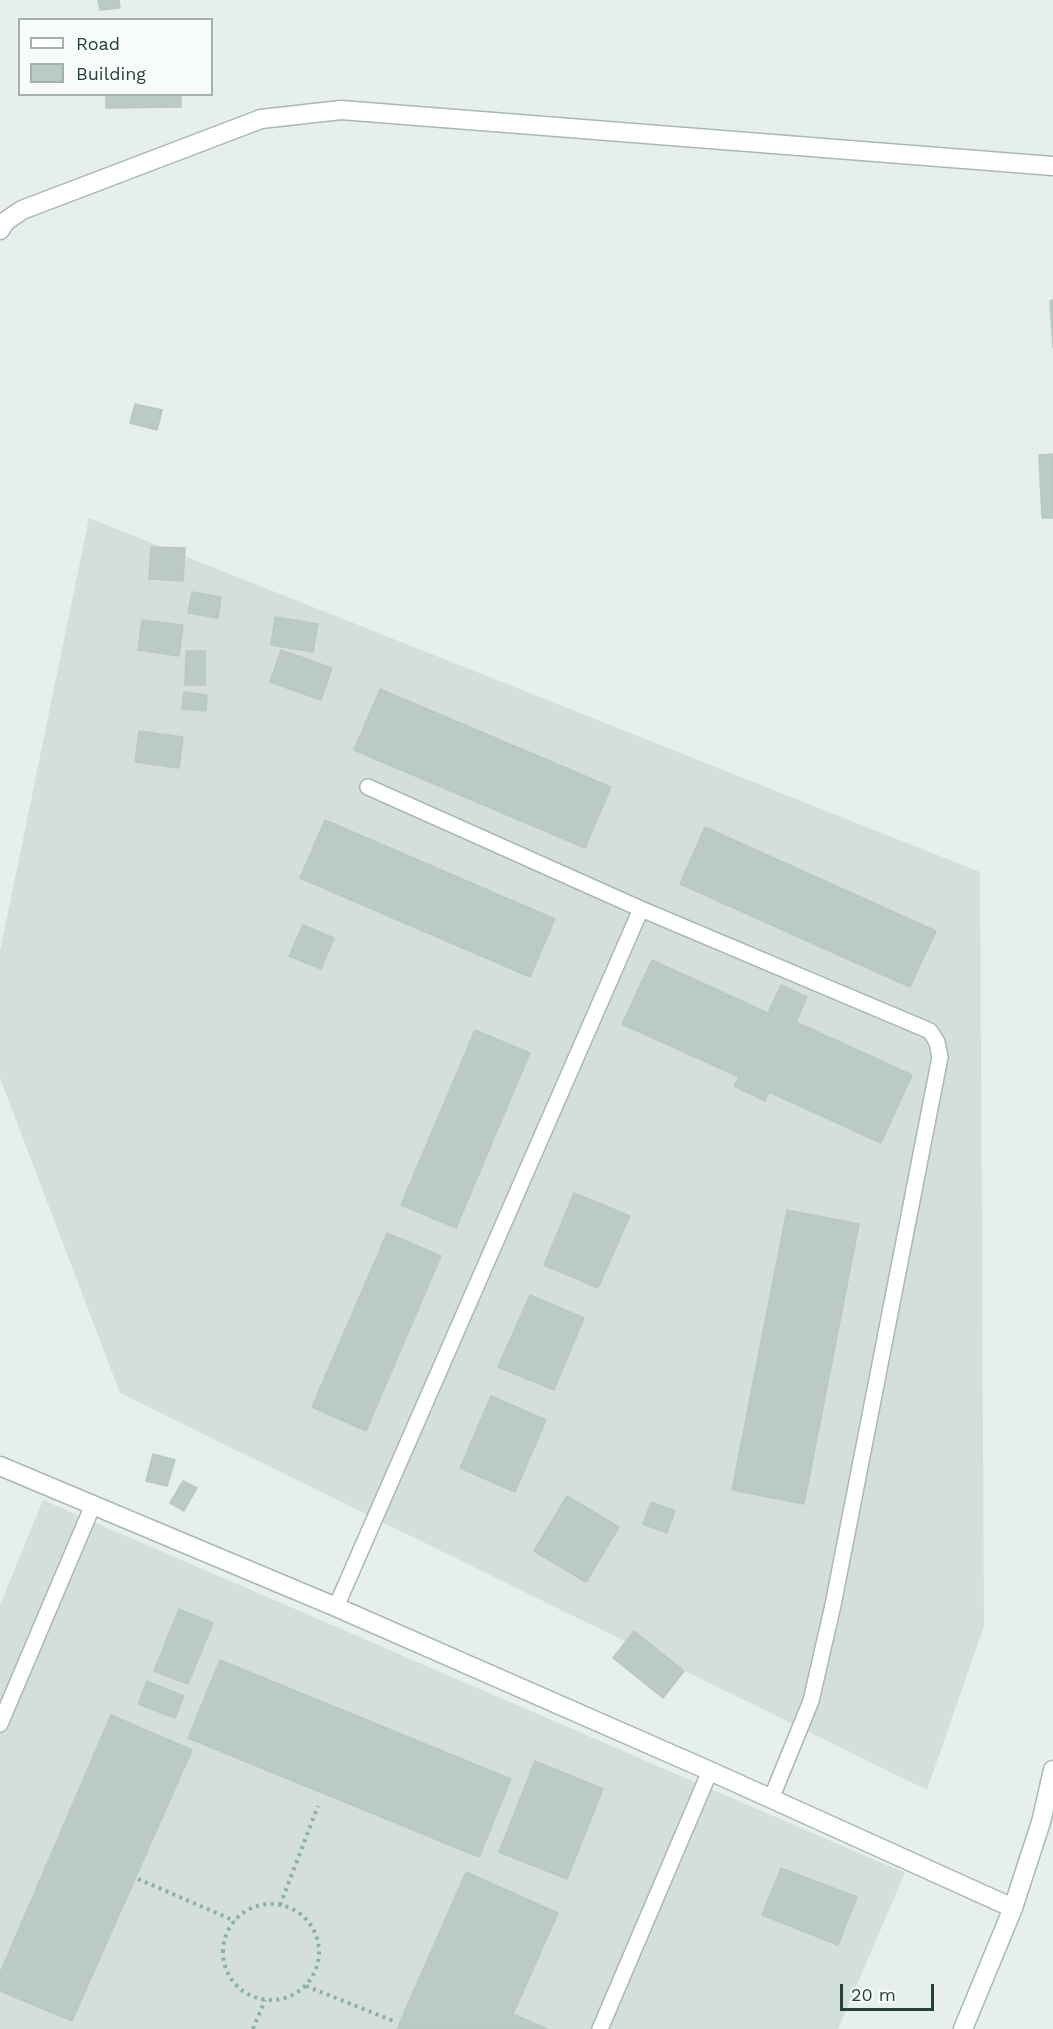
<!DOCTYPE html>
<html>
<head>
<meta charset="utf-8">
<style>
	body { margin:0 }
	#map { position:relative; width:1053px; height:2029px; overflow:hidden; background:#e6efeb; font-family:"Work Sans",sans-serif }
	canvas { display:block }
	.legend { position:absolute; left:18px; top:18px; width:195px; height:78px; box-sizing:border-box; background:#f7fbf9; border:2px solid #a3b1ad; margin:0; padding:8px 10px; list-style:none; font-size:18px; color:#24423a }
	.legend li { display:flex; align-items:center; gap:12px; height:30px }
	.legend b { width:30px; border:2px solid #a3b1ad }
	.scale { position:absolute; left:840px; top:1984px; width:94px; height:27px; box-sizing:border-box; border:3px solid #24423a; border-top:0; padding-left:8px; font-size:18px; line-height:21px; white-space:nowrap; color:#24423a; -webkit-text-stroke:4px #f7fbf9; paint-order:stroke }
</style>
</head>
<body>
<div id="map">
<canvas width="1053" height="2029"></canvas>
<ul class="legend">
<li><b style="height:8px;background:#fff"></b>Road</li>
<li><b style="height:16px;background:#bbcac4"></b>Building</li>
</ul>
<div class="scale">20 m</div>
</div>
<script>
const context = document.querySelector('canvas').getContext('2d');
context.lineJoin = 'round';
function fill(path, color) { context.fillStyle = color; context.fill(path, 'evenodd'); }
function trace(path, color, width, dash) { context.strokeStyle = color; context.lineWidth = width; context.lineCap = dash ? 'butt' : 'round'; context.setLineDash(dash || []); context.stroke(path); }
const built = new Path2D(`
	M89 518 980 872 984 1626 927 1790 120 1393 0 1078V951Z
	M43 1500 905 1873 838 2029H0V1605Z`);
const building = new Path2D(`
	M98 0H119L120 8 100 10Z
	M106 94H181V107L106 108Z
	M1053 300V348L1050 301Z
	M135 404 162 410 157 430 130 423Z
	M1053 454V518H1042L1039 455Z
	M151 547 185 548 183 581 149 579Z
	M192 592 221 597 218 618 188 613Z
	M275 617 318 624 313 652 271 645Z
	M142 620 183 625 179 656 138 650Z
	M281 650 332 668 321 700 270 682Z
	M186 651H205V685H185Z
	M380 689 611 787 585 848 354 750Z
	M184 692 207 695 206 711 182 709Z
	M139 731 183 737 179 768 135 762Z
	M325 820 555 919 530 977 300 878Z
	M705 827 936 931 910 987 680 884Z
	M303 925 334 938 321 969 289 956Z
	M652 960 768 1013 781 985 807 997 796 1022 912 1075 881 1143 769 1092 765 1101 734 1086 739 1077 622 1024Z
	M475 1030 530 1053 456 1228 401 1205Z
	M574 1193 630 1216 598 1288 544 1265Z
	M787 1210 859 1224 804 1504 732 1490Z
	M387 1233 441 1256 366 1431 312 1407Z
	M530 1295 584 1318 554 1390 498 1367Z
	M491 1396 546 1420 515 1492 460 1468Z
	M153 1454 175 1460 167 1486 146 1481Z
	M183 1481 197 1488 184 1511 170 1503Z
	M567 1496 619 1527 586 1582 534 1551Z
	M651 1502 675 1511 667 1533 643 1524Z
	M179 1609 213 1623 188 1684 154 1671Z
	M634 1631 684 1671 663 1698 613 1658Z
	M220 1660 511 1779 479 1857 188 1738Z
	M147 1681 184 1696 175 1718 138 1704Z
	M111 1715 192 1750 72 2021 0 1991V1973Z
	M535 1761 603 1789 567 1879 499 1852Z
	M781 1868 857 1897 838 1945 762 1915Z
	M466 1872 558 1913 513 2014 547 2029H397Z`);
const path = new Path2D(`
	M138 1879 235 1921
	M223 1952a48 48 0 1 1 96 0a48 48 0 1 1-96 0Z
	M280 1905 318 1806
	M306 1986 396 2022
	M253 2029 265 2000`);
const lane = new Path2D(`
	M368 787 641 909 930 1031 937 1042 940 1057 833 1605 811 1701 771 1799
	M336 1607 641 909
	M0 1724 93 1505
	M600 2029 710 1771`);
const street = new Path2D(`
	M0 230 6 221 22 210 261 119 341 110 1053 166
	M0 1466 336 1607 710 1771 1013 1908`);
const secondary = new Path2D(`
	M963 2029 1013 1908 1041 1822 1053 1770`);
fill(built, '#d4dfda');
fill(building, '#bbcac4');
trace(building, '#b8c9c2', 1.5);
trace(lane, '#a8b8b2', 18);
trace(street, '#a8b8b2', 21);
trace(secondary, '#a4bbb3', 21);
trace(path, '#86b3a5', 4, [3, 4.5]);
trace(lane, '#fff', 15);
trace(street, '#fff', 18);
trace(secondary, '#fff', 18);
</script>
</body>
</html>
